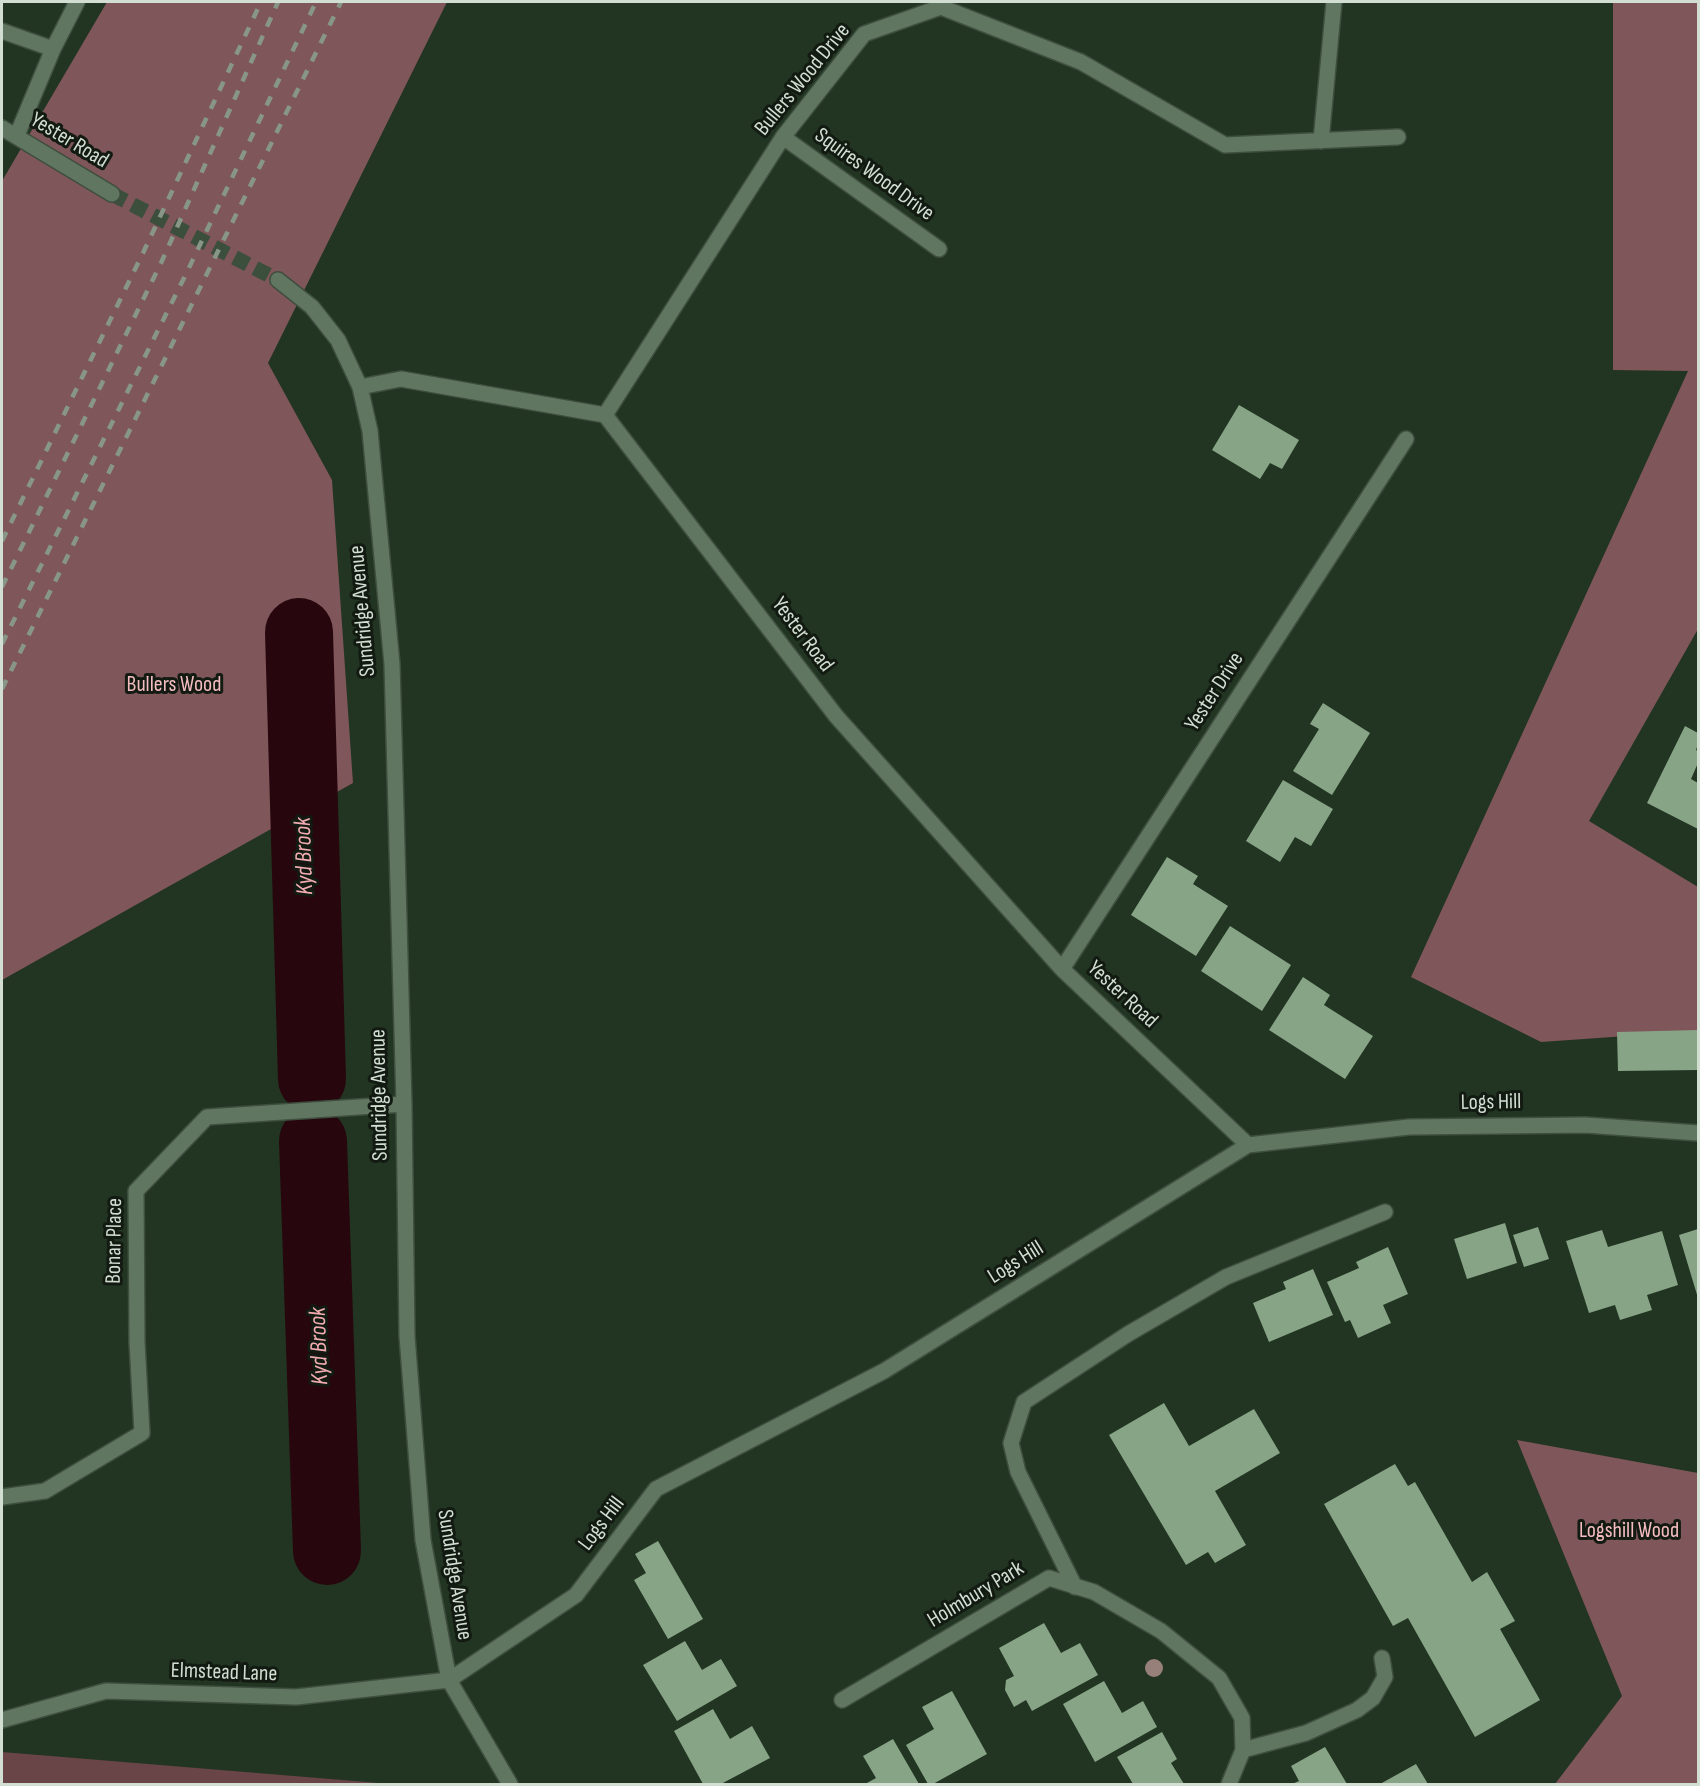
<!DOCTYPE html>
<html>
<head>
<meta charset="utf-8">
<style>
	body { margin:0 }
	#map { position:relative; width:1700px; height:1786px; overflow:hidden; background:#223522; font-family:"Sofia Sans Condensed",sans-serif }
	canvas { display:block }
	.frame { position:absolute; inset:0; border:3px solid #d2ded2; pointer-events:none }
</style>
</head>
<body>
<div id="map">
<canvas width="1700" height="1786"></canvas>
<div class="frame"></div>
</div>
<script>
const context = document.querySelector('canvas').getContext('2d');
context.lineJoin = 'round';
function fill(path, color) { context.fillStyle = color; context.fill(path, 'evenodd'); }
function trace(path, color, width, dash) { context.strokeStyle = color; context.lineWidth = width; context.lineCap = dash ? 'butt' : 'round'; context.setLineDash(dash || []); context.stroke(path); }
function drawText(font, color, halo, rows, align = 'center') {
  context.font = font + ' "Sofia Sans Condensed",sans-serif'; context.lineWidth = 6; context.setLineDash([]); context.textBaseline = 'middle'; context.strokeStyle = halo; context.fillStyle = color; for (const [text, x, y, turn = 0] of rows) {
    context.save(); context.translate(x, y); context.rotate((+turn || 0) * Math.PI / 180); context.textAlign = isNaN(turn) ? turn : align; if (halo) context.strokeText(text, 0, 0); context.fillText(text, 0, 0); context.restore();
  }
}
const green = new Path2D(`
	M2 1752 391 1784H2Z`);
const forest = new Path2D(`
	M107 2H447L268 363 332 480 353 783 2 980V181Z
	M1613 2H1698V629L1589 821 1698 887V1031L1541 1042 1411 977 1688 371 1613 370Z
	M1517 1440 1698 1473V1784H1555L1622 1696Z`);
const river = new Path2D(`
	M299 632 312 1079
	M313 1141 327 1551`);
const building = new Path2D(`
	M1239 405 1299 440 1282 469 1270 463 1260 479 1212 450Z
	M1323 703 1370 733 1332 795 1293 771 1319 729 1310 724Z
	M1685 726 1698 733V744L1696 750 1698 751V763L1691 779 1698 783V829L1647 803Z
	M1283 780 1333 809 1311 846 1295 837 1280 862 1246 841Z
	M1167 857 1198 876 1193 884 1228 906 1196 956 1131 915Z
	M1230 926 1291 965 1262 1011 1201 971Z
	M1303 977 1330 995 1324 1005 1373 1036 1345 1079 1269 1030Z
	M1698 1030V1070L1618 1071 1617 1032Z
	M1505 1223 1517 1263 1467 1279 1454 1239Z
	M1538 1227 1549 1259 1524 1267 1513 1235Z
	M1698 1229V1298L1679 1235Z
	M1602 1230 1608 1247 1662 1231 1678 1285 1647 1295 1652 1310 1620 1320 1615 1305 1589 1313 1566 1241Z
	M1388 1247 1408 1294 1383 1305 1391 1323 1358 1338 1350 1320 1345 1322 1327 1282 1359 1268 1356 1262Z
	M1313 1269 1333 1315 1269 1342 1253 1303 1286 1289 1283 1282Z
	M1164 1403 1189 1446 1254 1409 1280 1453 1215 1491 1246 1545 1215 1563 1208 1552 1186 1565 1109 1435Z
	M1395 1464 1408 1486 1415 1482 1472 1582 1487 1572 1515 1621 1500 1629 1540 1700 1475 1737 1408 1618 1393 1626 1324 1504Z
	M658 1541 703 1619 668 1639 634 1580 646 1573 635 1554Z
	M1044 1623 1061 1653 1080 1643 1098 1675 1032 1711 1026 1700 1014 1707 1005 1690 1006 1680 1014 1676 999 1648Z
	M685 1641 702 1670 721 1659 737 1686 677 1721 643 1665Z
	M1104 1681 1122 1713 1143 1701 1157 1727 1095 1762 1063 1704Z
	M952 1691 987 1754 933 1784H928L906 1745 934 1729 922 1707Z
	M713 1709 730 1739 752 1726 770 1758 721 1784H703L674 1731Z
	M1162 1732 1177 1759 1171 1763 1184 1784H1133L1117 1757Z
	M893 1739 919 1784H865L876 1778 863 1756Z
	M1325 1747 1347 1784H1292L1299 1781 1291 1766Z
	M1416 1764 1428 1784H1380Z`);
const minorTunnel = new Path2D(`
	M112 194 278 280`);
const minor = new Path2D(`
	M2 31 53 49
	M2 128 112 194
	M17 135 53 49 77 2
	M783 137 939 249
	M1321 141 1334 2
	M278 280 312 307 338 340 360 387 370 431 392 664 404 1104 407 1336 423 1540 449 1680 510 1784
	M360 387 401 379 605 415 836 716 1062 969 1248 1145
	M605 415 783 137 864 34 941 7 1081 62 1225 145 1398 137
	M1062 969 1406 439
	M2 1497 45 1491 142 1433 137 1342 136 1191 207 1117 404 1104
	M1075 1587 1018 1472 1011 1443 1024 1402 1128 1334 1226 1277 1385 1212
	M842 1700 1049 1578 1094 1592 1161 1631 1219 1678 1242 1718 1243 1750 1229 1784
	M2 1720 106 1691 296 1697 449 1680 576 1595 656 1489 884 1371 1248 1145 1409 1127 1585 1125 1698 1133
	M1243 1750 1306 1733 1357 1710 1373 1698 1385 1677 1382 1658`);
const rail = new Path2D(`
	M2 541 143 253 261 2
	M2 587 161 263 278 2
	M2 644 186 274 316 2
	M2 689 341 2`);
const trees = [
	[1154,1668]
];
const streetNames = [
	["Bullers Wood Drive",803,80,-51],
	["Yester Road",69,141,31],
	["Squires Wood Drive",874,175,36],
	["Sundridge Avenue",363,611,-95],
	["Yester Road",802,635,53],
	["Yester Drive",1215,692,-57],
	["Yester Road",1122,995,43],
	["Sundridge Avenue",380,1095,-91],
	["Logs Hill",1491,1103,-1],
	["Bonar Place",115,1241,-89],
	["Logs Hill",1016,1263,-32],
	["Logs Hill",602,1524,-53],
	["Sundridge Avenue",454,1575,81],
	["Holmbury Park",976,1595,-31],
	["Elmstead Lane",224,1673,2]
];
const parkNames = [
	["Bullers Wood",174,685],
	["Logshill Wood",1629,1531]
];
const waterNames = [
	["Kyd Brook",305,856,-92],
	["Kyd Brook",320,1346,-92]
];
fill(green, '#694548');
fill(forest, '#7f565a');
trace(river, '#27070d', 68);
fill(building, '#87a486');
trace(minorTunnel, '#3c4e3c', 15, [15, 8]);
trace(minor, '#3e4e3f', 18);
trace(minor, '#617661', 15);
trace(rail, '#879687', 4.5, [10, 10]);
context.fillStyle = '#978079';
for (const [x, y] of trees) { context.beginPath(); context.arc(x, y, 9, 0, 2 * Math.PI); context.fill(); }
drawText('22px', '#d2ded2', '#121a12', streetNames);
drawText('22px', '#f6bdc1', '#121a12', parkNames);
drawText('italic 24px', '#f3acb2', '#121a12', waterNames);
</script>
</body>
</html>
